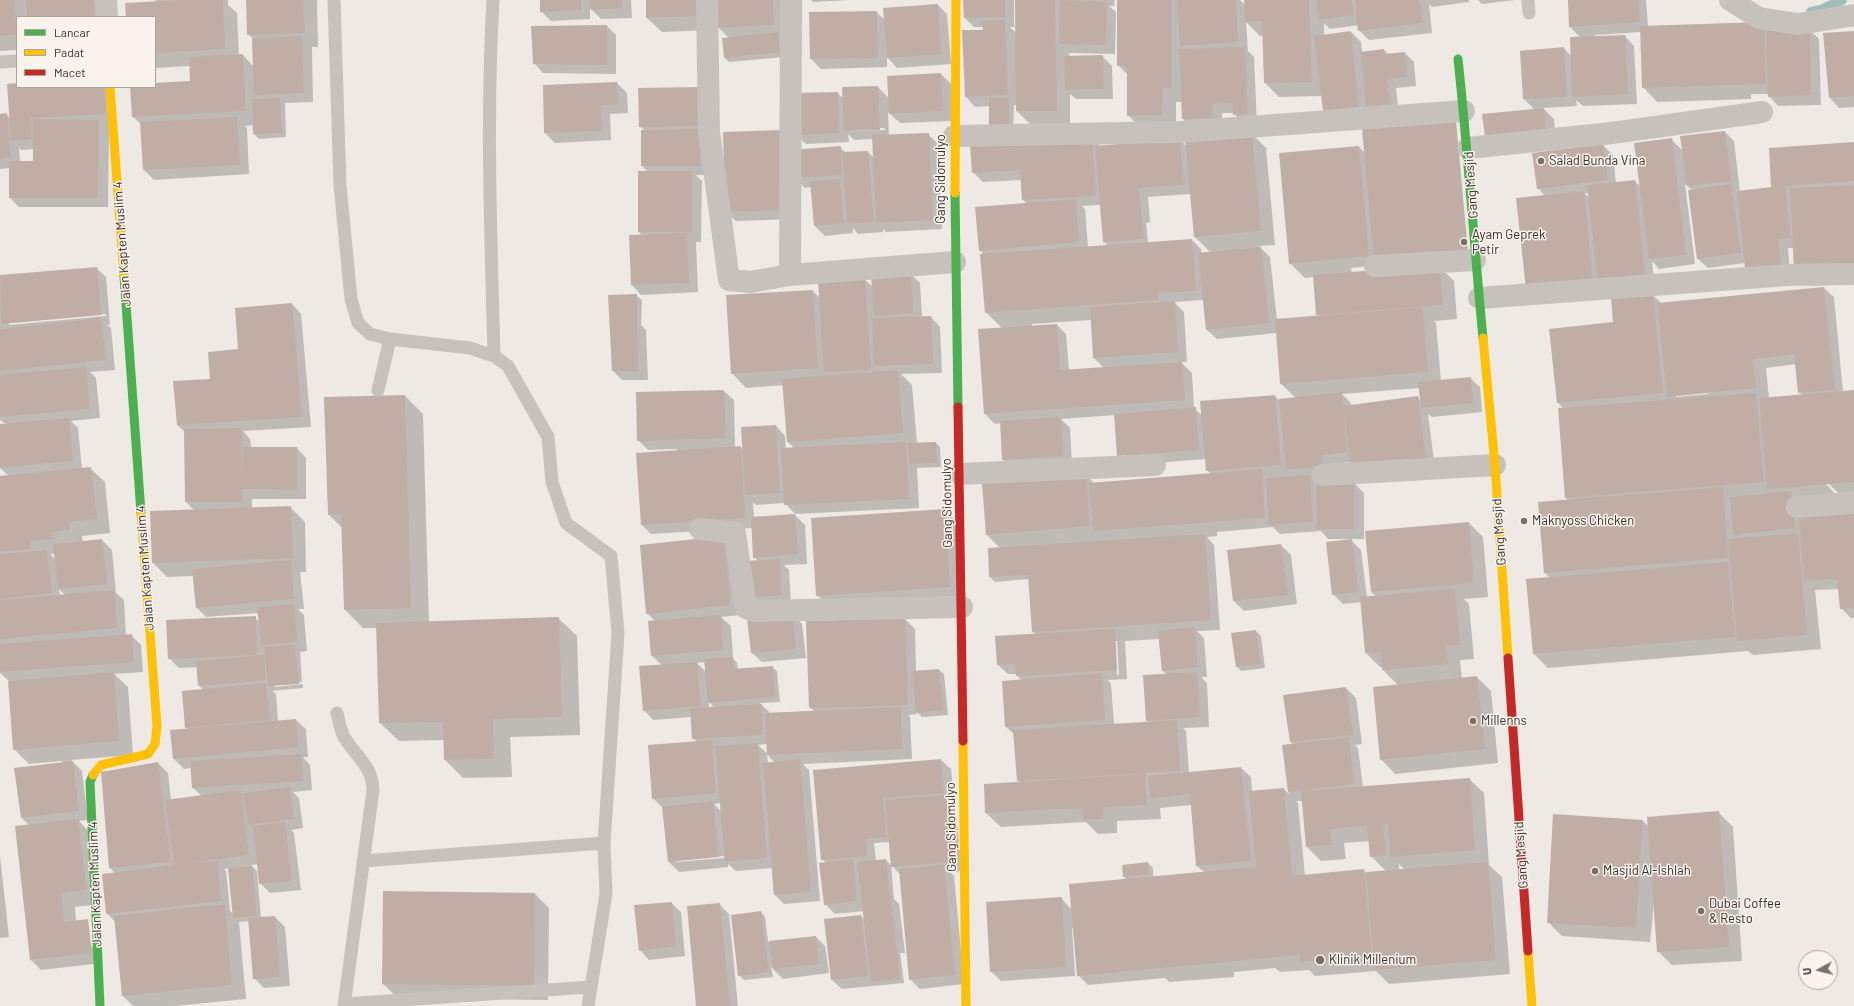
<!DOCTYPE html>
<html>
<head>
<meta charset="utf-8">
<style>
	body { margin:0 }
	#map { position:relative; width:1854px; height:1006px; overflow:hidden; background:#eee9e3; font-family:Barlow,sans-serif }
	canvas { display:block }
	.legend { position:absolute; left:16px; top:16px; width:140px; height:72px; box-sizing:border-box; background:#f9f3ec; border:1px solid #aca49e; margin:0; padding:5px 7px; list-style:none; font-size:12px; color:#382e2a }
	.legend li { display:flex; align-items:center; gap:8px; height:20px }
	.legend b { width:20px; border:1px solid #aca49e }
	.north { position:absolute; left:1798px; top:950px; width:40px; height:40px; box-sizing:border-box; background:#f9f3ec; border:1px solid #aca49e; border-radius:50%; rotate:263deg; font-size:11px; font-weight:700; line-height:16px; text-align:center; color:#382e2a }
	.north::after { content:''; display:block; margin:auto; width:14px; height:18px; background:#786f6b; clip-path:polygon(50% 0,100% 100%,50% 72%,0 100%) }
</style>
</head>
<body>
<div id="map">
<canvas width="1854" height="1006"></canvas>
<ul class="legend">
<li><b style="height:5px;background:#4caf50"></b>Lancar</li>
<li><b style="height:5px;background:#ffc107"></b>Padat</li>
<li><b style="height:5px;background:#c62828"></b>Macet</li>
</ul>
<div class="north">U</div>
</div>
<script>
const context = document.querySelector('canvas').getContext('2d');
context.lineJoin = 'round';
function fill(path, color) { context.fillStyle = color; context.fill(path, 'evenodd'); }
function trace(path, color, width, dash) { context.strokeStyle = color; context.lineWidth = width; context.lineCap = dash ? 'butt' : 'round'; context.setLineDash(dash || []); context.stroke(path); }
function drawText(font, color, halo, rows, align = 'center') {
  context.font = font + ' Barlow,sans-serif'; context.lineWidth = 3; context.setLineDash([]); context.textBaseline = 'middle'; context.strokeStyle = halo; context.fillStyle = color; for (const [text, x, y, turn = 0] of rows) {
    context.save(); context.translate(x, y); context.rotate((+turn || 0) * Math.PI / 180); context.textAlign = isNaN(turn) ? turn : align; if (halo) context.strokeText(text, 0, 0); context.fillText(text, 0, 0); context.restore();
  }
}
const shadow = new Path2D(`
	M0 0H99L104 17H17V50L0 51Z
	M155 0H228V5L237 13 239 56 243 55 254 67 253 39 248 34 247 0H317L318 47H312L313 102 285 103 286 137 259 139 254 134V125L245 126 247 128 249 174 154 180 144 170 142 125 133 117 131 87H155V84L191 82 190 66 155 68V17H127L157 2Z
	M541 0H631L632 18 601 19 590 8V19L551 21 541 11Z
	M647 0H710L711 30 662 32 647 18Z
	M717 0H782L784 35H780L782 38 784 57 729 62 725 58 729 38 719 28Z
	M811 0H850L813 2Z
	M964 0H1014V26H1016V0H1115L1114 6H1109L1116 12 1115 54 1069 53 1070 57 1102 56 1112 66 1113 99H1076L1070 94V125H1031L1017 111V105H1014L1013 133 990 106 975 107 966 97 984 31V27H974L965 18ZM1010 27H1016V32L1014 31Z
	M1118 0H1240L1245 5V0H1469V2L1432 7 1429 4 1432 33 1369 40 1359 30V25L1330 29 1324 23V36L1351 32 1361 42 1362 52 1384 50 1388 54 1405 53 1414 62 1416 86 1396 88 1399 113 1377 116 1368 106 1369 116 1333 120 1322 96 1279 97 1265 83 1263 36H1260L1246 22 1248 51 1254 57 1257 124H1243L1234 113H1222V128L1193 129 1183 119 1182 102H1176V129H1142L1128 115V75L1118 65Z
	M1478 0H1515L1482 4Z
	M1569 0H1646L1648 26 1809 29 1819 39 1821 105 1778 106 1769 96V94H1751V99L1657 102 1643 87 1641 32 1595 35V37L1625 36 1634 46 1637 104 1583 106 1576 100 1577 106 1543 108 1554 119 1556 140 1495 146 1535 110 1524 99 1521 51 1564 48 1571 56 1581 38 1570 27Z
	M938 5 947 14 951 64 897 68 887 57V67L821 69 811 59 876 12 885 20Z
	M607 26 616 35V74L543 73 534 63Z
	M1854 32V107L1839 108 1830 98Z
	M941 74 951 84 953 121 900 123 888 112 889 136 928 134 938 144 942 229 886 232 883 229V232L858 234 853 228V233L825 236 815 226 811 187 805 188 794 177 796 219 736 221 726 212 794 151 840 147 846 153 868 152 874 158 873 139 854 140 848 134 849 142 806 144 796 135 837 93 843 98 878 87 889 98 888 77ZM885 128V130L852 131V129Z
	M617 83 627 93 628 113 610 114 611 140 555 143 545 133Z
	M17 84V87H112L109 130 108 207H19L10 198V168L0 169V115L6 114 10 118ZM19 147 21 150 34 149V162H20Z
	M699 88 709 175H696L702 181 701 242H696L698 292 641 295 632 285 642 236 639 232 648 172 642 166 645 131 640 126Z
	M1725 132 1734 141 1740 192 1772 188 1770 149 1854 143V284L1809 286 1795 272 1794 248H1788L1790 274 1745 263 1708 268 1698 259 1692 190 1685 184 1695 264 1659 269 1652 261 1655 292 1541 302 1545 196 1538 188 1603 145 1613 155 1616 183 1635 181 1641 187 1671 139 1683 151ZM1585 193H1589V198Z
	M1252 134 1266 148 1275 245 1259 246 1270 257 1277 320 1320 317 1317 314 1314 277 1305 278 1290 263 1359 147 1365 153 1438 265 1454 281 1457 319 1434 321 1436 323 1441 381 1470 378 1480 387 1482 412 1432 417 1428 414 1435 469 1351 462 1332 464 1333 476 1312 478 1318 485 1354 483 1364 493V539H1328L1321 531 1280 534 1273 527 1217 532V536L1207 537 1214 545 1220 630 1197 631 1204 638 1207 677H1201L1207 683 1209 727 1183 728 1186 731 1189 773 1241 768 1251 777 1252 792 1284 789 1289 794 1283 746 1293 745 1291 742 1346 688 1356 698 1362 744 1355 745 1358 748 1363 787 1469 779 1484 793 1489 865 1502 877 1510 974 1389 984 1376 971 1315 976 1309 970 1280 972 1275 968 1234 972V977L1169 982 1165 978 1088 985 1078 975 1074 928H1072L1075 976 1001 981 991 971 1061 898 1072 910 1127 880 1124 877 1148 863 1153 868V877L1204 872 1197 866 1191 805 1160 808 1161 819 1117 821V833L1098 834 1086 822 1001 827 986 813 1020 783 1018 780 1015 735 1006 727 1021 680 1016 674H1008L998 665 1036 635 1033 632 1029 579 995 582 990 577 989 549H1001L987 535 1086 475 1094 483 1211 474 1207 470 1206 459 1128 465 1115 415 1061 419 1070 428 1072 465 1013 469 1003 459 1001 423 995 424 985 414 979 330 1002 328 986 312 984 255 980 250 1027 204 1023 200 1021 180 983 182 973 172 1092 138 1101 147 1180 140 1187 147ZM1191 194 1195 237 1211 253 1202 254 1201 249 1192 240 1148 243 1146 223 1150 222 1148 197ZM1101 205 1104 242 1108 246 1088 247 1085 209 1082 206ZM1380 265 1385 271 1352 273 1351 268ZM1204 300 1207 330 1217 339 1277 333 1281 384 1296 398 1279 400 1275 396 1202 415 1194 409 1192 373 1181 362H1187L1184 312 1174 302ZM1091 320 1094 358 1104 368 1069 371 1066 334 1057 325 1032 326V324ZM1420 388 1421 401 1418 398 1351 406V403L1342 394ZM1159 639 1162 670 1167 675 1147 720 1150 723 1114 725 1111 684 1108 680 1127 679 1125 641ZM1115 641H1117L1119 675H1117ZM1296 801H1303L1307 847 1321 861 1346 859 1344 843 1370 841 1371 856 1386 871 1367 874 1363 870 1305 876 1298 803ZM1399 864 1405 870H1399Z
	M96 268 106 277 110 325H107L111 328 115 370 90 372 96 378 100 418 71 421 78 428 82 469 90 468 105 482 110 533 82 536 83 542 102 540 112 550 116 593 124 600 126 636H132L141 645 143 672 114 674 128 687 133 755 71 760 82 771 88 820 79 821 92 835 101 904 75 907 76 921 102 963 41 970 31 960 30 826 22 818 62 763V761L29 764 14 749 9 681 0 673V477L9 476 0 468V425H7L0 420V276ZM106 314V316L9 325V323ZM50 554H55L56 560ZM59 589 65 595 60 596Z
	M910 273 920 283 922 317H931L940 327 942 373 901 374 912 385 917 443H936L940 447 941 467 917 468 919 508 795 514 785 503 756 505 753 502 754 518 795 515 805 525 807 564 784 565 789 570 791 605 757 606 747 597 758 561 754 557 752 528 651 534 642 525 677 451V449L648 450 638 440 724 391 734 400 735 447H740L744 450 776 426 785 436 786 449H795L788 442 784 385 746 388 732 373 813 291 820 298 864 279 873 287Z
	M1824 288 1834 297 1843 392 1854 391V492L1841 493V496L1828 483H1825L1854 514V618H1851L1841 608 1839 589 1815 590 1821 649 1753 655 1748 651 1548 668 1534 654 1550 578 1545 573 1569 501 1566 498 1563 408 1558 403 1550 330 1615 323 1653 295 1662 304ZM1796 364 1799 392 1802 395 1769 398 1766 368ZM1707 392 1708 394 1676 397V395Z
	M637 296 642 300 641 325 646 330 648 380H622L613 371Z
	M292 304 301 314 311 427 243 431 250 439 251 448H297L306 458V499H252V509L290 507 305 522 306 572H300L304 609H298L304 615 307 651 300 652 302 682 275 685V687L303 684V688L272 691 276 694 278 721 296 720 306 729 308 757H303L310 765 312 790 293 792 299 798 303 828 291 830 294 833 301 890 270 893 260 883 258 864 251 865 257 871 261 918 275 917 285 927 290 986 264 988 254 978 249 921 239 922 246 999 175 1006H133L123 996 115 922 107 913 115 873 110 868 158 763 168 773 171 800 202 796 193 788 192 768 184 769 174 759 172 731 188 729 186 727 203 690 199 685 198 667 179 668 169 658 255 618 260 622 259 613 206 617 197 608 194 576 167 577 153 563 195 511 186 502 185 432 177 425 211 380 238 350ZM229 868 234 915 230 911 226 871 224 869Z
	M405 396 423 414 429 622 558 618 577 636 580 735 510 737 512 777 463 778 445 760 444 740 399 741 380 723 377 628H363L345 610 342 528 328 514Z
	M945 510 955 520 960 596 827 605 817 595Z
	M1469 523 1483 537 1488 597 1464 599 1469 604 1474 659 1460 660 1462 679 1477 677 1491 691 1498 763 1395 774 1381 759 1398 685 1383 670V667H1380L1366 653 1361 602 1343 604 1333 594 1351 540 1361 550 1367 598 1377 597 1371 592Z
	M724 537 733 547 740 615 721 617 731 626 733 658 737 663 738 669 772 667 777 671 780 702 760 703 770 713 814 711 810 707 905 619 915 629 916 672 939 670 944 674 948 715 922 717 917 712V714L908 715 910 717 912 759 803 764 809 770 820 901 784 904 774 894 772 868 736 871 728 864V867L679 872 669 862 663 808 653 798 697 742 693 738 691 717 653 720 644 710 662 665 652 656 655 621 647 613ZM706 662 707 673 697 663ZM709 702 715 708H709ZM767 744 768 754 758 745ZM767 754 775 763H768ZM721 803V811L714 804ZM724 856V858L676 862V860Z
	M1281 545 1291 555 1297 604 1244 611 1234 601Z
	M793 614 802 624 806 658 762 662 752 653Z
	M1256 631 1261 636 1265 668 1241 671 1237 667Z
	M941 760 951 769 962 871 950 872 954 876 964 984 920 989 910 979 900 874 891 865 894 899 899 904 905 953H900L904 983 842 989 832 980 861 916 865 920 864 911 835 914 825 904 826 863 822 859 814 771ZM890 842 892 866 886 860 876 861 874 843Z
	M1718 812 1733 827 1742 961 1672 965 1658 951 1654 902 1650 942 1562 936 1548 922 1554 815 1643 821 1649 827Z
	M0 856 9 937 0 938Z
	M535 894 549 908 548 1000 398 998 383 984Z
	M671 903 681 912 685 956 649 960 640 950Z
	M719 904 729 914 738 1006H697Z
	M761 912 765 917 768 942 816 937 825 946 829 973 783 979 771 967 773 977 744 980 739 975Z`);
const stream = new Path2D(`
	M1811 12 1821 10 1842 0`);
const building = new Path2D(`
	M0 0H14L17 34 0 36Z
	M26 0H94L95 17H27Z
	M180 0H223L225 49 155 53V17H126L125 3Z
	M246 0H303L305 33 247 35Z
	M540 0H581V10L540 12Z
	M590 0H622V8L591 10Z
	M646 0H697V16L646 18Z
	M716 0H773L774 25 718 28Z
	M963 0H1005V17L964 18Z
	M1015 0H1055L1057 111H1016Z
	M1060 0 1107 2 1106 45 1059 44Z
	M1117 0H1171V88H1163L1162 115 1127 116V66H1117Z
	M1177 0H1236L1238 42 1180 46Z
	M1244 0H1309L1312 82 1264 83 1262 21 1245 22Z
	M1316 0H1352L1354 15 1319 20Z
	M1355 0H1420L1423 23 1358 31Z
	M1568 0H1638L1640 22 1569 27Z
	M938 4 941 54 887 58 883 8Z
	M877 11 878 58 810 59 809 12Z
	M1005 20 1008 95 965 97 962 30H983L982 21Z
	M1764 22 1766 84 1642 88 1640 26Z
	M607 25V65L533 64 531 26Z
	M1810 28 1811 95 1768 97 1766 29Z
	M1351 31 1359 106 1323 111 1314 36Z
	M1854 31V96L1829 98 1823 33Z
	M778 32 780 52 724 58 722 38Z
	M1625 35 1628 94 1572 97 1570 37Z
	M302 36 304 93 254 95 252 39Z
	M1245 47 1248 114 1233 115 1232 103 1212 104 1213 118 1182 119 1179 49Z
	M1564 47 1567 97 1523 99 1520 51Z
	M1384 49 1385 54 1405 52 1407 77 1387 79 1390 104 1366 106 1361 52Z
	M243 54 246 111 132 117 130 87H155V83L190 81 189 57Z
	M1103 55 1104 89 1065 90 1064 56Z
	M941 73 943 111 889 114 887 76Z
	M617 82 618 104 601 105 602 131 544 133 543 85Z
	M17 83V87H104L106 114 31 118 32 139 11 141 7 84Z
	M878 86 880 130 844 131 842 87Z
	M699 87V126L639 127 638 88Z
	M838 92 839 133 795 135 793 93Z
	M280 98 282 133 253 134 252 99Z
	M989 98H1009V129H989Z
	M1544 108 1546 131 1485 137 1482 114Z
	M7 113 11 157 0 159V114Z
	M237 117 240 165 143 170 140 122Z
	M33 119 99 120 98 198H9V161H33Z
	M1456 121 1468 252 1374 261 1362 129Z
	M700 129V166H641V130Z
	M784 130 786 210 725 212 723 132Z
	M1725 131 1731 181 1687 186 1680 136Z
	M929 133 933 220 876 223 872 135Z
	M1252 133 1261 231 1194 237 1185 139Z
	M1092 137 1096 196 1022 200 1020 170 972 173 970 145Z
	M1672 138 1686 255 1649 259 1634 143Z
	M1180 139 1184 185 1139 188 1144 239 1103 242 1095 146Z
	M1854 142V181L1785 186 1791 238 1778 239 1781 265 1745 268 1737 191 1781 186 1771 187 1769 148Z
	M1603 144 1608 180 1537 189 1532 153Z
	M841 146 842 175 794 178 792 150Z
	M1359 146 1369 256 1289 264 1279 153Z
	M868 151 874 222 847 224 842 152Z
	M638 171H692V232H638Z
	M840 179 844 223 814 226 810 181Z
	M1635 180 1646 283 1598 287 1587 185Z
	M1731 184 1741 253 1697 259 1688 190Z
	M1854 185V270L1794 272 1790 188Z
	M1584 191 1593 281 1526 289 1516 198Z
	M1076 199 1079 242 979 251 975 207Z
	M687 233 689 283 631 285 629 235Z
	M1192 239 1196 291 1158 293V300L985 313 980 254Z
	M1261 247 1269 323 1206 330 1198 253Z
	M1440 265 1443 305 1316 315 1313 275Z
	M97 267 101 315 1 324 0 275Z
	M911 272 913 313 874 316 871 275Z
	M865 278 871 370 824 372 818 281Z
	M1824 287 1835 390 1798 393 1794 354 1753 359 1756 388 1667 397 1657 303Z
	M813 290 818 368 731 374 726 295Z
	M637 294 638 371H612L608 295Z
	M1653 294 1663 393 1557 403 1549 329 1613 322 1611 298Z
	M1175 301 1178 352 1093 358 1090 307Z
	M292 303 302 417 177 425 173 381 210 379 208 352 238 349 235 308Z
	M1423 307 1428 372 1280 384 1275 319Z
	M931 316 933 364 874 366 872 318Z
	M101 318 106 360 0 371V329Z
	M1057 324 1060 370 1182 362 1185 400 984 414 978 329Z
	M86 367 90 409 0 417V375Z
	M898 370 903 433 787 442 782 379Z
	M1471 377 1473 403 1421 408 1418 382Z
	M724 390 726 438 637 441 636 392Z
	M1854 390V482L1767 489 1759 398Z
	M1342 392 1343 406 1418 396 1426 460 1351 469 1344 410 1347 452 1322 455 1323 466 1286 470 1279 399Z
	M1756 393 1764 482 1565 498 1558 408Z
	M405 395 411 608 344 610 341 514 328 515 324 397Z
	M1275 395 1281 465 1206 471 1200 401Z
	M1196 407 1199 450 1117 456 1114 414Z
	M1061 417 1063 456 1002 460 1000 421Z
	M69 418 73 461 0 468V424Z
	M776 425 780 493 745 495 741 427Z
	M241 428 242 473 243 447H297V490L242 489 243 502H185L184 429Z
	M906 442 909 499 784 505 781 448Z
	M936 442 937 463 909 464 908 443Z
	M741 446 745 518 641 525 636 453Z
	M91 467 97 519 69 522V530L52 532 53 539 30 541 31 549 0 552V476Z
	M1262 469 1265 518 1093 531 1089 483Z
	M1086 474 1090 526 986 535 982 482Z
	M1310 475 1313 522 1269 525 1266 478Z
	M1317 482H1354V529H1317Z
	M1723 487 1728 558 1544 573 1538 502Z
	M1791 491 1795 528 1733 535 1730 497Z
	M291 506 293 558 152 563 150 511Z
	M945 509 950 587 816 596 811 518Z
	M1854 513V608L1840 609 1837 579 1804 581 1799 517Z
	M795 514 798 554 753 558 751 517Z
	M1469 522 1474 583 1371 592 1365 531Z
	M1798 533 1807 635 1737 641 1728 539Z
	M1205 534 1211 620 1032 632 1028 575 989 577 988 548Z
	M724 536 731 605 646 614 640 545Z
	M102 539 107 584 58 589 53 544Z
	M1352 539 1358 592 1332 595 1326 542Z
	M1281 544 1288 595 1233 601 1227 550Z
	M47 550 52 593 0 599V554Z
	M780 559 781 596 746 597 745 561Z
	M291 560 294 599 196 608 192 569Z
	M1728 562 1735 637 1533 654 1526 579Z
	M1455 589 1460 645 1446 646 1448 664 1382 670 1381 652 1365 653 1360 597Z
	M114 590 117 628 0 639V600Z
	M294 604 297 642 261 645 257 607Z
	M793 613 796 649 751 653 747 618Z
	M721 615 723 650 651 656 648 621Z
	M256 616 257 655 168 659 166 620Z
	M559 617 562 717 493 719 494 759 444 760 443 722 379 723 376 623Z
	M905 618 908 705 809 708 806 621Z
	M1195 627 1198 667 1162 671 1158 631Z
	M1115 629 1117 670 1016 676 1015 664 997 665 995 636Z
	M1256 630 1261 664 1236 667 1231 633Z
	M132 634 134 662 0 672V644Z
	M295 645 299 684 268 686 264 647Z
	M264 655 266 680 198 686 196 661Z
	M733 657 734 669 773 666 775 697 708 703 704 659Z
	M697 662 701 706 643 711 639 666Z
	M939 669 944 710 916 713 912 671Z
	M114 672 119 741 13 750 8 681Z
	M1197 672 1200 717 1146 721 1143 675Z
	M1102 673 1105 720 1005 727 1002 681Z
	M1477 676 1485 749 1380 760 1373 687Z
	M266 683 270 720 185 728 182 691Z
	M1346 687 1353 735 1290 742 1283 695Z
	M762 704 763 735 692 739 690 708Z
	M901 707 902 749 767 755 765 713Z
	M296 719 299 747 173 759 170 730Z
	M1177 720 1180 771 1017 781 1013 730Z
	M1349 737 1354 784 1288 792 1282 745Z
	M712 740 716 793 652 799 648 745Z
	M758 743 767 858 725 862 715 746Z
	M301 754 303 781 192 788 190 761Z
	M800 759 811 892 774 895 763 763Z
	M941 759 944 793 883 798 886 837 865 839 867 856 821 860 813 770Z
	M73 761 79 811 21 818 14 768Z
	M158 762 171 862 109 868 101 772Z
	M1241 767 1251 861 1196 866 1190 794 1150 799 1148 776Z
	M1145 774 1147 805 1103 807V819L1083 820 1082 808 985 813 984 784Z
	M1470 778 1475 850 1390 857 1388 824H1383L1386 855 1370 857 1367 826 1330 829 1332 845 1306 847 1301 791Z
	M290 787 294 819 248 825 243 793Z
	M1284 788 1292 876 1364 869 1372 956 1300 962V955L1077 976 1069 884 1256 867 1249 791Z
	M241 790 249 855 188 863 217 861 221 901 106 914 102 874 174 865 165 800Z
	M946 795 952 862 891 867 885 800Z
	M713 801 719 857 668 862 662 807Z
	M1719 811 1729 947 1657 952 1647 817Z
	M1553 814 1643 820 1636 928 1547 923Z
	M78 819 87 890 61 893 64 922 88 919 92 953 30 960 15 826Z
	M285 822 292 881 259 884 253 826Z
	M853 859 857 901 824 905 819 863Z
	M886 859 900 979 871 982 857 862Z
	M1148 862 1149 874 1123 877 1122 865Z
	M1488 862 1496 960 1374 970 1366 872Z
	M944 865 955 975 909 980 899 869Z
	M252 866 257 916 233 918 228 868Z
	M383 891 535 893 534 986 382 984Z
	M1062 897 1066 967 990 972 986 902Z
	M672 902 676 946 639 951 634 905Z
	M720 903 730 1006H696L687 906Z
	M225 904 232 985 122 996 114 916Z
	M761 911 769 972 738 976 731 915Z
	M861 915 868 976 831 980 824 919Z
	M275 916 280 977 253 979 248 918Z
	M816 936 819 964 773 969 769 941Z`);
const lane = new Path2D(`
	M334 0 340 185 351 299 358 323 370 334 390 339 378 390
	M493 0C486 119 491 237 494 356
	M1528 0 1529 13
	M0 62 17 61
	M390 339 470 348 494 356 508 366 548 437 552 482 566 523 611 556 618 633 604 843 606 894 588 1006
	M337 713C339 720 340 730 344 737 356 757 372 765 373 790L344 1006
	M363 861 604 843
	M344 1004 590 987`);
const street = new Path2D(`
	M106 0 107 17
	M707 0 709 132 729 280 750 282 790 275 955 262
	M1730 0 1759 18 1798 24 1854 15
	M954 136 1181 132 1464 111
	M1468 148 1612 133 1762 112
	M1375 266 1475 260
	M790 275 791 0
	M1479 298 1788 275 1854 274
	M960 474 1155 465
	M1323 475 1495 465
	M1797 507 1854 503
	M700 529 735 533 746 608 754 611 962 607`);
const fast = new Path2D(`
	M1458 59C1468 152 1474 245 1483 338
	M955 193 958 407
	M124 276 141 513
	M93 775 90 782 100 1006`);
const slow = new Path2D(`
	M110 87 124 276
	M955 193 956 0
	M1483 338 1495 465 1508 658
	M963 741 966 1006
	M93 775 101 765 148 754 155 744 157 726 141 513
	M1528 951 1532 1006`);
const jam = new Path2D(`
	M958 407 963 741
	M1508 658 1528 951`);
const markers = [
	[1541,161,4,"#786f6b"],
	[1464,242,4,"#786f6b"],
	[1524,521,4,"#786f6b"],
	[1473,721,4,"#786f6b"],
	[1595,871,4,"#786f6b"],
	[1701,911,4,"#786f6b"],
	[1320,960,5,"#786f6b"]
];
const poiNames = [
	["Salad Bunda Vina",1549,161],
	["Ayam Geprek",1472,235],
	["Petir",1472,250],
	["Maknyoss Chicken",1532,521],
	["Millenns",1481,721],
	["Masjid Al-Ishlah",1603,871],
	["Dubai Coffee",1709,904],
	["& Resto",1709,919],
	["Klinik Millenium",1329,960]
];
const streetNames = [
	["Gang Sidomulyo",941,179,-90],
	["Gang Mesjid",1471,185,-94],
	["Jalan Kapten Muslim 4",122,244,-94],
	["Gang Sidomulyo",947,503,-91],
	["Gang Mesjid",1499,532,-94],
	["Jalan Kapten Muslim 4",145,568,-94],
	["Gang Sidomulyo",951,827,-91],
	["Gang Mesjid",1521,855,-94],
	["Jalan Kapten Muslim 4",95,884,-92]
];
fill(shadow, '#0003');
trace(stream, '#a1bebd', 10);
fill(building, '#c0aea6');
trace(lane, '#c7c1bc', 13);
trace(street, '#c7c1bc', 22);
trace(fast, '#4caf50', 9);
trace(slow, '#ffc107', 9);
trace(jam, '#c62828', 9);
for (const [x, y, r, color] of markers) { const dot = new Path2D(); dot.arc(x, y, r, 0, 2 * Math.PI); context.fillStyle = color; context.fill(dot); trace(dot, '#f9f3ec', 1.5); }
drawText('13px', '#382e2a', '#f9f3ec', poiNames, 'left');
drawText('13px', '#382e2a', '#f9f3ec', streetNames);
</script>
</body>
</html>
